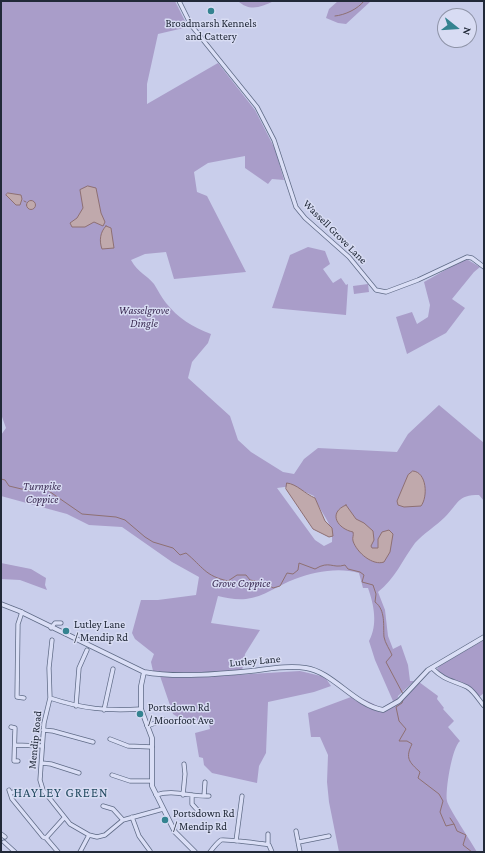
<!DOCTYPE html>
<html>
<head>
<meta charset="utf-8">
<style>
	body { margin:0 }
	#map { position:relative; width:485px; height:853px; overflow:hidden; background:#c9ceeb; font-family:"Crimson Pro",serif }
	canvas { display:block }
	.frame { position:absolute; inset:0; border:2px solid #212938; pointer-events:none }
	.north { position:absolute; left:437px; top:8px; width:40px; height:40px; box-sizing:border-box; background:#d8dcf3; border:1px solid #8f94a8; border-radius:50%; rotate:107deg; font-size:11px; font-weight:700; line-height:16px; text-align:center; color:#212938 }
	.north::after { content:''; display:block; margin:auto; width:14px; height:18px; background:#348390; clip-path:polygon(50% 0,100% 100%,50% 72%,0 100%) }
</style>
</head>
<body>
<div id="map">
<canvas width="485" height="853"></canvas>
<div class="frame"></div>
<div class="north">N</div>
</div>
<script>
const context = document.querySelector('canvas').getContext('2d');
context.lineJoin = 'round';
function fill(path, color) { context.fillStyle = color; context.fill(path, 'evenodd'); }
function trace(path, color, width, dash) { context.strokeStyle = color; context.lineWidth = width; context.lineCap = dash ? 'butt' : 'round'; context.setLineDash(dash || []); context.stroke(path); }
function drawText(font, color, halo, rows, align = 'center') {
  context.font = font + ' "Crimson Pro",serif'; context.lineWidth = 3; context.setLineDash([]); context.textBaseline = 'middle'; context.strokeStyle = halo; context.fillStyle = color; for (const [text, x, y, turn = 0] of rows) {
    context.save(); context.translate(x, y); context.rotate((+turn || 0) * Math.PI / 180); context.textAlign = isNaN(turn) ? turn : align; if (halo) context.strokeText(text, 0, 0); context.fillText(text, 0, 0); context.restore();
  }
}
const green = new Path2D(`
	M1 1H175L188 27 158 34 147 84V104L218 63 255 110 275 149 284 180 272 179 268 184 245 168V156L208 163 194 172 197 192 207 196 246 272 174 279 166 252 145 254 131 260C139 274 146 274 154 284 158 290 161 297 166 303 178 318 192 327 211 334L208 343 192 362 188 378 230 416 238 440 251 452 283 472 294 474 304 459 318 448 397 452 408 434 439 405 484 443V501L479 495C457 495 459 503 445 517 436 526 424 533 415 543 403 559 395 579 378 592L385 610 388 636 393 649 401 645 408 665 410 681H414L398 696 397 704 419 682 438 696 437 699 444 708 443 709 454 721 448 727 460 741C452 747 445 791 447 801 448 807 472 843 477 852H339L329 802 327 782 328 755 320 737H311L308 713 351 697 356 701 363 699 382 708 393 701 375 660 369 641C378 625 374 605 368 588H363L359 573C338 567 314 572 295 579 278 585 264 597 246 599 236 600 227 598 218 596L211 623 260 630 245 654 242 671 164 674 153 671 151 662 154 654 135 639 132 633 141 600H158L196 595 199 577 172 562 122 527 89 525 67 514 1 496V435L6 428 1 414ZM292 486 314 496C320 513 334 523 332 542L324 546 315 540 277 488Z
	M238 1H274C261 7 250 12 238 1Z
	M338 1H371L346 24 338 23 326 18 329 9Z
	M308 247 325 251 330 264 323 269 333 283 341 278 346 285 348 284 346 315 272 308 290 255Z
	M463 260H468L480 267 474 272 452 299 465 308 446 333 407 354 396 317 412 312 417 324 428 317 430 305 424 282Z
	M368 284 369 292 354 294 353 286Z
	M1 563 31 569 46 578 45 585 47 590 20 580 1 579Z
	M484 640V693L479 697C476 694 474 690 470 687 461 679 446 683 437 669L439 666Z
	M300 671 325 677 331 686 314 692 268 702 266 753 259 766 257 783 212 773 204 765 203 758 199 757 195 733 210 729 208 720 184 721 173 714 160 676H218Z`);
const water = new Path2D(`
	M88 186 96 188 101 213 105 222 103 226 94 222 85 227H72L70 223 77 218 83 208 80 190Z
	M8 193 21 195 22 199 20 205H16L6 195Z
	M26.5 205a4.5 4.5 0 1 1 9 0a4.5 4.5 0 1 1-9 0Z
	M106 226 111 228 114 248 102 249C99 241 100 232 106 226Z
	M413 471C427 472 428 497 421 506L404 507 398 505 397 501 408 475Z
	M287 483C297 484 305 494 315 498L325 521 332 528 333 536 329 537 313 529 286 489Z
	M346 505 356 519 364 523 373 531 374 540 371 546 372 548H378V539L382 532 389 530 393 534 390 552 384 562C373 566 357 553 353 541 352 537 354 536 353 532 338 529 327 513 346 505Z`);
const stream = new Path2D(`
	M335 16C345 15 358 9 364 1
	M24 201 26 202
	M1 479 5 480 9 486 30 491 43 487 82 514 116 517 125 520 145 537 153 542 173 548 180 555 186 553C203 567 205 576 228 581L237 575H246L250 580 266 583 273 588 280 586 287 573 293 574 298 570 299 563 315 569C330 560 332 569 345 565L348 569 360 572 364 575 362 582 373 585 376 594 375 602C386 610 383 626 384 637 385 643 390 650 392 655L386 662 403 694
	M403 700 402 703 396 707 399 721 406 729 399 741H407L412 744C405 758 409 762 420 772L418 778 439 794 443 801 440 812 446 826 454 824 457 831 466 835 463 845 472 852
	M450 818 454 824`);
const minor = new Path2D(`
	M179 1 191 25 257 107 274 140 296 207 305 218 349 257 376 290 386 292 418 280 467 257 472 258 484 267
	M22 612 18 624 17 697 24 698
	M51 628 55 623H61
	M52 640 49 668 50 698 44 723 40 780 43 790 70 824 89 835 97 837 105 835 123 820 163 809
	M432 668C445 681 452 680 467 687 474 691 479 700 484 706
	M50 698C83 709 107 711 141 709
	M76 706 79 668 87 650
	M104 710 113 669
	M147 726 164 720
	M11 727 15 728 14 761H18
	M43 730 53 731 93 742
	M110 739 128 746 152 747
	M15 745 42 746
	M42 763 51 764 79 773
	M112 775 130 781H151
	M9 790 12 799 43 837 46 838 64 818
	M10 793 17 791
	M156 795C173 789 191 797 209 796
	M183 795 185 774 184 764
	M192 795V804L201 814
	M204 796 205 782
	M103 806 113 809 123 820
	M132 817 139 836 150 851
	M296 831 300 852
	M1 834 5 837
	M46 838 58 852
	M236 841 242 796
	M4 842 15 852
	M299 842 329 836
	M268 844V834
	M80 852 89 835
	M210 852C213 848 217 843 221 840 224 839 267 844 269 845L272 852`);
const tertiary = new Path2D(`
	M1 604 19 611 144 672C175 678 220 674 251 671 269 669 288 665 306 668 333 672 354 705 383 710L399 701 428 670 484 637
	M144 672 141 686V709L152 738V786L175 832 195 852`);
const markers = [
	[211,11,4,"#348390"],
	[66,631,4,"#348390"],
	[140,714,4,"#348390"],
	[165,820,4,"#348390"]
];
const poiNames = [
	["Broadmarsh Kennels",211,24,"center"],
	["and Cattery",211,37,"center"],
	["Lutley Lane",74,625],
	["/ Mendip Rd",74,638],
	["Portsdown Rd",148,708],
	["/ Moorfoot Ave",148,721],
	["Portsdown Rd",173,814],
	["/ Mendip Rd",173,827]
];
const streetNames = [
	["Wassell Grove Lane",335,232,45],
	["Lutley Lane",255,661,-5],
	["Mendip Road",35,740,-84]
];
const parkNames = [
	["Wasselgrove",144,311],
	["Dingle",144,324],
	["Turnpike",42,487],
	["Coppice",42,500],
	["Grove Coppice",241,584]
];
const quarterNames = [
	["HAYLEY GREEN",61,793]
];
fill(green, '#a99dc9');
fill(water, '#c0a9ac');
trace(water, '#8e7073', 1);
trace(stream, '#8e7073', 1);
trace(minor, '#5f6b86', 5);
trace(tertiary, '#5f6b86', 5.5);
trace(minor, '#dbdff6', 3.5);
trace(tertiary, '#dbdff6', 4);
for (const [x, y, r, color] of markers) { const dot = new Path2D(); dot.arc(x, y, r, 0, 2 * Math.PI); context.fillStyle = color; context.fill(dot); trace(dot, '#d8dcf3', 1.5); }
drawText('11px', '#212938', '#d8dcf3', poiNames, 'left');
drawText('11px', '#212938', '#d8dcf3', streetNames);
drawText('italic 11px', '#3a2a52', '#d8dcf3', parkNames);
context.letterSpacing = '1px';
drawText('13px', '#244b61', '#d8dcf3', quarterNames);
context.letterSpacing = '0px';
</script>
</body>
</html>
